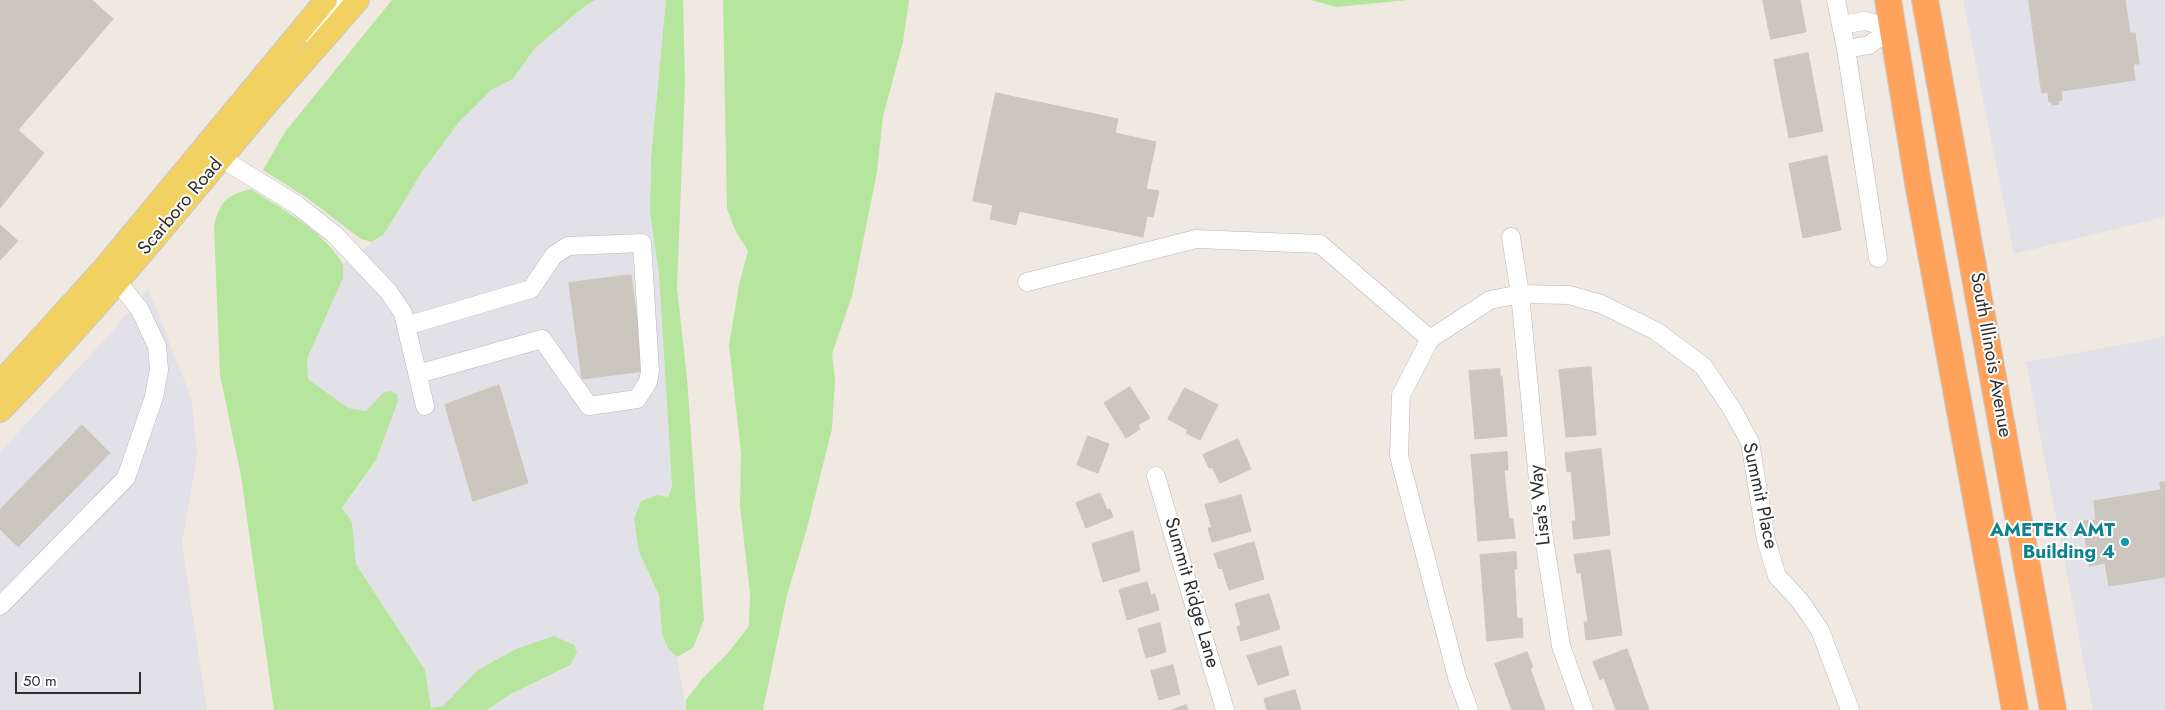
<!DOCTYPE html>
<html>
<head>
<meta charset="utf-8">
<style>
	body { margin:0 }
	#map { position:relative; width:2165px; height:710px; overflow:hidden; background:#efe9e1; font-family:Jost,sans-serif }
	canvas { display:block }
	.scale { position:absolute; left:15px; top:672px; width:126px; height:22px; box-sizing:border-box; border:2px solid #2e2e2e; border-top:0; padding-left:6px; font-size:15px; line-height:18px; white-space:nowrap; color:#2e2e2e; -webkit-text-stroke:4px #fff; paint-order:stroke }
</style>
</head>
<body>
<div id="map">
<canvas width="2165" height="710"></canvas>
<div class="scale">50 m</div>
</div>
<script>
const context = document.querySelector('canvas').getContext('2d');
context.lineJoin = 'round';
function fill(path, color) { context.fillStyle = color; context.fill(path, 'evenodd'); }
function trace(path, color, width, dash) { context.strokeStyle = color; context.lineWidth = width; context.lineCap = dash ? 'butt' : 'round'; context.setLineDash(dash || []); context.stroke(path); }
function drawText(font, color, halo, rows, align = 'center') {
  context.font = font + ' Jost,sans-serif'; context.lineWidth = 4; context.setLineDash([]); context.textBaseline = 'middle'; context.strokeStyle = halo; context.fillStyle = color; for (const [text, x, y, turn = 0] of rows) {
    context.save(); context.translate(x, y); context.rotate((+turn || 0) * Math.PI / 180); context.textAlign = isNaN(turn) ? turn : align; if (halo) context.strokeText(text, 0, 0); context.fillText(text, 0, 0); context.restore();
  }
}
const industrial = new Path2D(`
	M596 0H666L651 158 650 214 659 274 672 486 639 552 659 595 662 633 668 649 677 657 686 710H487L509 695 570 665 574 645 554 636 503 656 479 670 443 706 431 708 425 670 356 564 352 522 342 508 360 485 376 460 398 401 373 403 367 411 348 408 308 379 307 359 343 278V264L384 234 422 172 459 122 491 90 513 79 535 48 586 5Z
	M1963 0H2165V212L2163 217 2014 254Z
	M148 289 192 400 197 456 182 543 207 710H0V452L109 335Z
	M2165 337V710H2093L2026 362Z`);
const green = new Path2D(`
	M392 0H596L586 5 535 48 513 79 491 90 459 122 422 172 384 234 372 242 361 239 307 198 263 170 285 132Z
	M666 0H683L685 83 677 288 687 378 704 620 693 648 677 657 668 649 662 633 659 595 639 552 634 519 641 501 658 495 668 497 672 486 659 274 650 214 651 158Z
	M723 0H909L903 42 883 116 877 172 852 296 832 354 835 380 832 429 806 532 787 595 763 710H686V700L702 679 728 653 749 626 750 593 740 506 741 453 729 345 739 285 748 251 736 232 727 209Z
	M1310 0H1408L1337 7Z
	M251 189C285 212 321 228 343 264V278L307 359 308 379 348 408 366 411 384 392 391 391 397 395 398 401 376 460 342 508 352 522 356 564 425 670 431 708 443 706 478 670 516 649 554 636 574 645 577 652 570 665 509 695 487 710H274L241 476 220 375 214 226C220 202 226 195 251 189Z`);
const building = new Path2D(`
	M0 0H92L113 19 18 130 44 153 0 208Z
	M1763 0H1800L1806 32 1771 39Z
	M2029 0H2125L2130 33H2135L2139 64H2133L2135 80 2061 91 2062 100 2058 101 2059 104 2052 105V102H2049L2048 92 2042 93Z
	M1808 53 1823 131 1789 138 1774 60Z
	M996 93 1118 119 1115 133 1156 142 1146 189 1159 191 1153 217 1147 216 1143 237 1019 211 1016 225 990 219 993 205 973 201Z
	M1827 156 1841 230 1803 238 1789 164Z
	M0 225 18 241 0 260Z
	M631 275 644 371 582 379 569 283Z
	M1591 367 1596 435 1566 437 1559 370Z
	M1500 369V376H1502L1507 436 1475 439 1469 371Z
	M499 385 528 483 473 501 445 405Z
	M1130 387 1150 418 1138 425 1140 429 1126 438 1104 403Z
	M1185 388 1218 405 1200 440 1186 433 1188 430 1168 419Z
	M82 425 110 453 18 547 0 529V510Z
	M1088 436 1109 444 1098 473 1077 465Z
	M1238 439 1251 469 1220 483 1212 467 1209 468 1203 455Z
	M1601 449 1610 535 1574 539 1572 521H1576L1571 471 1567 472 1565 453Z
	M1507 452 1508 470H1504L1509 519H1513L1515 538 1478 541 1471 455Z
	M2160 482H2165V577L2109 586 2105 563 2089 566 2083 521 2096 520 2094 501 2161 490Z
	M1100 493 1107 510 1110 509 1113 517 1086 528 1076 503Z
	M1241 495 1251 531 1212 542 1208 528H1212L1205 505Z
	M1133 531 1140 571 1103 582 1092 544Z
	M1254 542 1264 579 1229 590 1222 568 1219 569 1214 554Z
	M1610 550 1622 635 1586 640 1584 622H1588L1581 573H1577L1574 555Z
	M1516 552 1517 569H1514L1517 619 1522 618 1523 637 1487 641 1480 555Z
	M1147 582 1151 595 1155 594 1159 610 1127 620 1119 590Z
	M1269 594 1280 629 1241 641 1237 627 1241 625 1235 604Z
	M1160 623 1166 652 1146 658 1138 629Z
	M1281 646 1289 675 1258 685 1247 656Z
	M1627 649 1649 710H1616L1604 678 1600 680 1593 662Z
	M1527 652 1533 667 1530 668 1545 710H1512L1495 664Z
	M1173 665 1180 694 1159 700 1151 671Z
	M1295 690 1301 710H1267L1264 699Z
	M1186 705 1188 710H1172Z`);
const minor = new Path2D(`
	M1836 0 1846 49 1878 258
	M1841 25 1865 21 1893 28
	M313 37 342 0
	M1846 49 1869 45 1893 28
	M211 152 297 205 334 234 388 291 403 313 425 406
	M1511 237 1520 294 1543 532 1561 646 1584 710
	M1027 282 1196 239 1320 244 1430 339
	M406 326 531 289 554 255 568 246 642 243 650 371 648 382 637 399 589 406 542 339 418 374
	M1156 476 1225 710
	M0 606 126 478 154 397 159 370 157 346 140 310 111 273
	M1469 710 1457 677 1399 456 1401 395 1430 339 1490 300 1520 294 1569 295 1601 304 1656 331 1703 366 1732 409 1750 442 1766 540 1777 576 1800 601 1820 630 1850 710`);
const major = new Path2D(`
	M0 383 105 267 326 0
	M0 411C89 320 169 221 251 123 286 81 323 41 358 0`);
const highway = new Path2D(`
	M1888 0 1918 183 2015 710
	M1925 0 2053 710`);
const markers = [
	[2125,542,5,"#0f9aa8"]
];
const streetNames = [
	["Scarboro Road",181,207,-50],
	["South Illinois Avenue",1990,355,80],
	["Summit Place",1759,496,78],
	["Lisa's Way",1541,505,-96],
	["Summit Ridge Lane",1191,593,74]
];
const cultureNames = [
	["AMETEK AMT",2115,531],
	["Building 4",2115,553]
];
fill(industrial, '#e3e1e8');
fill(green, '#b6e59e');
fill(building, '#cbc7bf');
trace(building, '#cbc5ba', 1);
trace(minor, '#b4b7c1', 19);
trace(major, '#c9c9c9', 24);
trace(highway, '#c9c9c9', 28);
trace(minor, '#fff', 18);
trace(major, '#f2d163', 22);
trace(highway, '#ffa35c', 26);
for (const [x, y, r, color] of markers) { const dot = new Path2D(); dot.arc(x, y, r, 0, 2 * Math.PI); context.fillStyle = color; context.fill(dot); trace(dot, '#fff', 2); }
drawText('19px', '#2e2e2e', '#fff', streetNames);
drawText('bold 19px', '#0d838f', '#fff', cultureNames, 'right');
</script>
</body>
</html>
